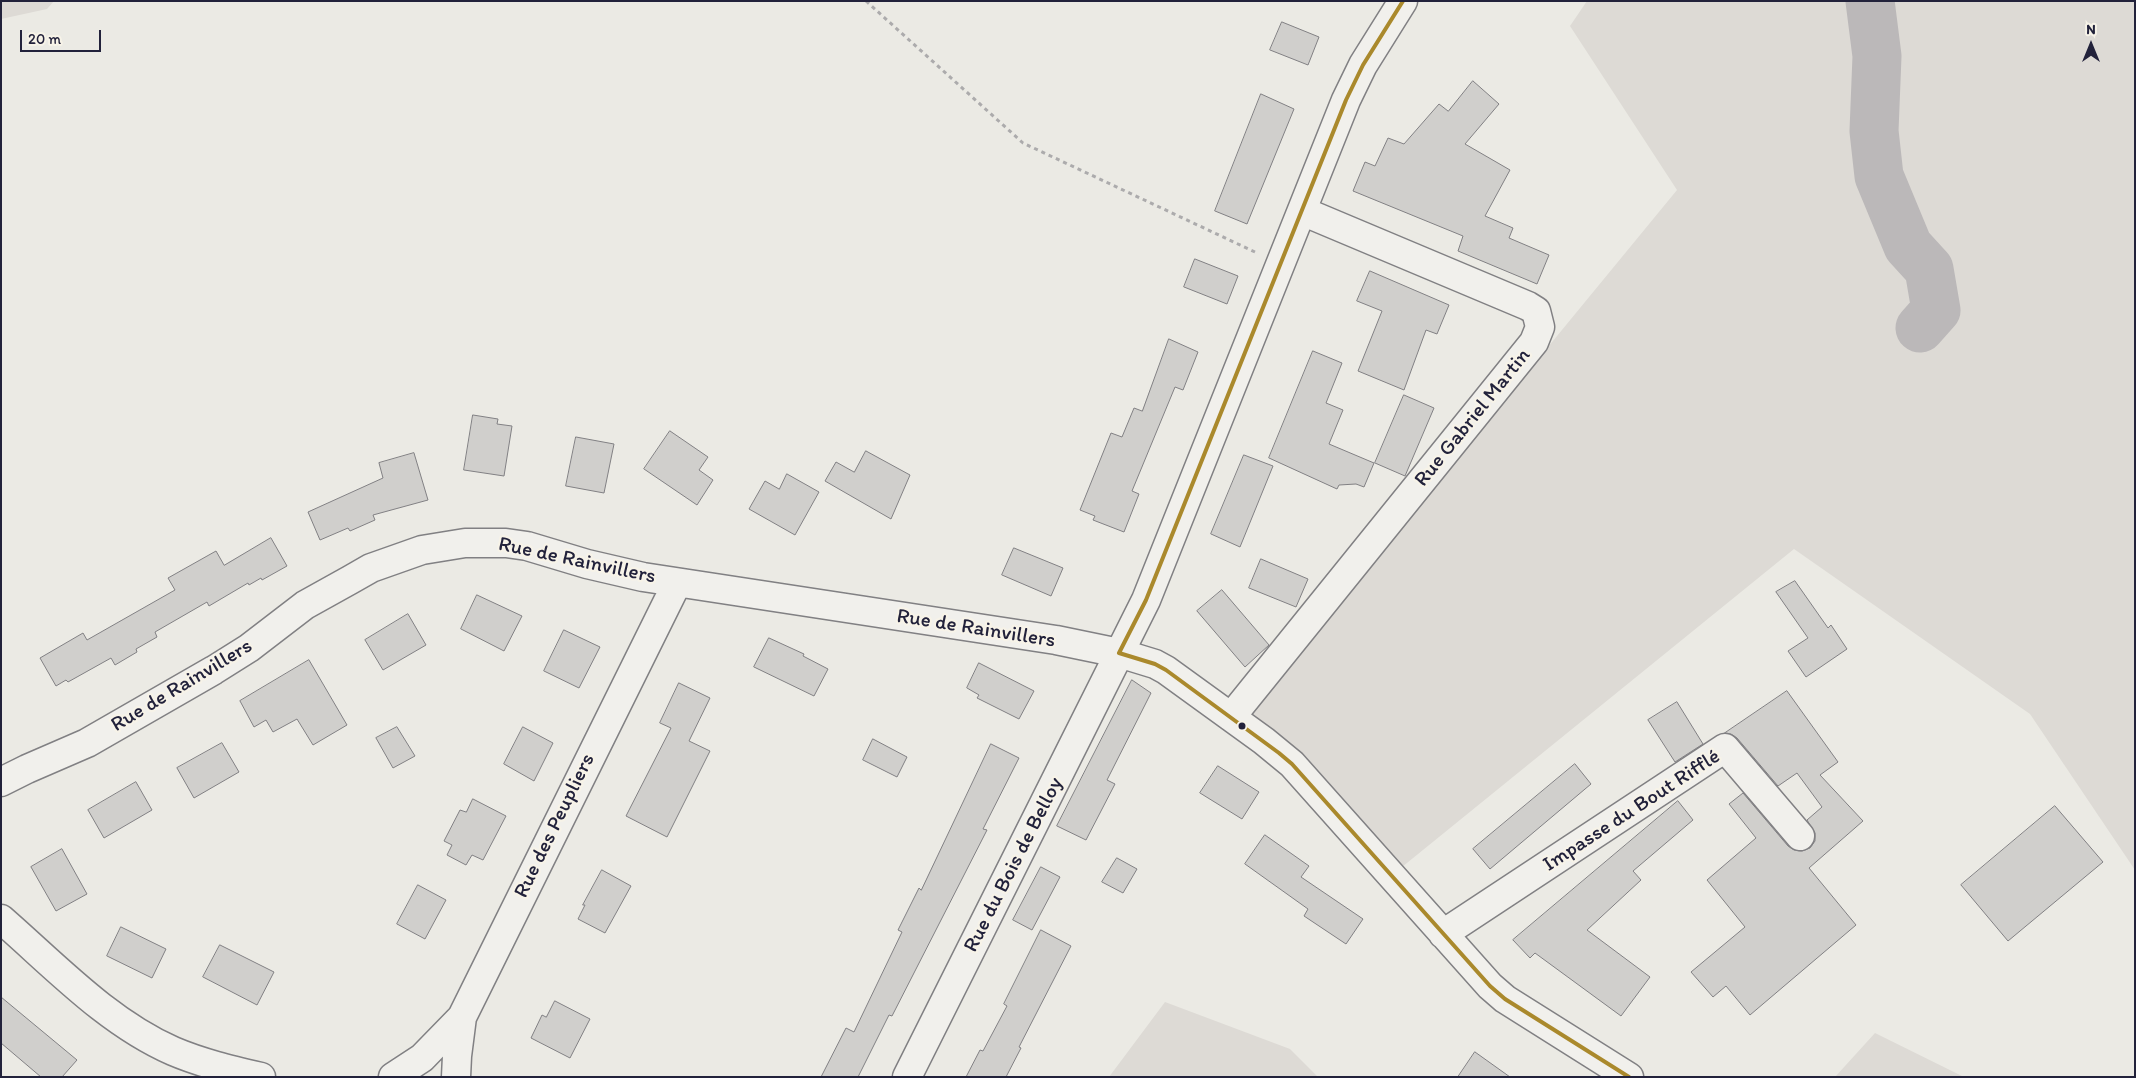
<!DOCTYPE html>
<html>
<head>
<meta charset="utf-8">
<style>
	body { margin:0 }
	#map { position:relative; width:2136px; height:1078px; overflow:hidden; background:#ebeae4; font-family:Itim,sans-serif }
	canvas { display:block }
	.frame { position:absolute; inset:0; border:2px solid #22223b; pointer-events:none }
	.north { position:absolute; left:2066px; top:20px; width:50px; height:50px; -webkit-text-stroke:4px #f7f3e8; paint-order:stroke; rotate:0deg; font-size:14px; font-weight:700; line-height:20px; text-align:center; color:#22223b }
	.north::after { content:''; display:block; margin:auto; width:18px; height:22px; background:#22223b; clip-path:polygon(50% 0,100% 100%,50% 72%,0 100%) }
	.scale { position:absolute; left:20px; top:30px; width:81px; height:22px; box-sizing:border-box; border:2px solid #22223b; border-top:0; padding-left:6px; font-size:15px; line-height:18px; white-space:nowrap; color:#22223b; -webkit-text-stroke:4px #f7f3e8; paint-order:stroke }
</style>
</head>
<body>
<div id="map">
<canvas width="2136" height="1078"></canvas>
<div class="frame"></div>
<div class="north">N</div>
<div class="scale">20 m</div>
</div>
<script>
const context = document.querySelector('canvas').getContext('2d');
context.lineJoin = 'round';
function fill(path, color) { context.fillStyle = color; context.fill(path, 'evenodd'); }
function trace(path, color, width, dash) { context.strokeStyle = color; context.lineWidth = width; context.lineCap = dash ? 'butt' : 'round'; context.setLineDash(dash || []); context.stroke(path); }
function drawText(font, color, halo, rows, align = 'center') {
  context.font = font + ' Itim,sans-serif'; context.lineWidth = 4.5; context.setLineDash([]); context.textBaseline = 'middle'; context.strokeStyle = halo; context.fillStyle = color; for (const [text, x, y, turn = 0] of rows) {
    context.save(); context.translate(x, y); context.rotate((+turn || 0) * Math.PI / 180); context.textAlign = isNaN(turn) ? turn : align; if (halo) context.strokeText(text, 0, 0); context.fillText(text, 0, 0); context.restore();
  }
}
const green = new Path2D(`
	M1 1H54L47 9 1 19Z
	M1587 1H2135V870L2030 714 1794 549 1402 867 1248 712 1677 190 1570 26Z
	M1165 1002 1290 1049 1318 1077H1109Z
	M1875 1033 1964 1077H1835Z`);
const river = new Path2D(`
	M1870 1 1877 56 1874 131 1879 176 1908 246 1929 269 1936 310 1920 328`);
const building = new Path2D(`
	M1282 22 1319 37 1308 65 1270 50Z
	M1473 81 1499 104 1465 144 1510 170 1485 216 1513 228 1509 238 1549 255 1537 284 1458 251 1463 236 1353 191 1365 162 1375 166 1388 138 1404 144 1439 104 1448 111Z
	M1261 94 1294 109 1247 224 1215 211Z
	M1195 259 1238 276 1227 304 1184 287Z
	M1370 271 1449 305 1437 334 1426 330 1404 390 1358 371 1382 311 1357 301Z
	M1169 339 1198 352 1183 390 1175 387 1132 491 1139 494 1124 532 1093 520 1095 516 1080 510 1111 433 1122 437 1134 408 1142 411Z
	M1313 351 1342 363 1326 403 1343 410 1329 444 1374 463 1364 487 1356 484 1339 485 1337 489 1269 458Z
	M1404 395 1434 408 1405 476 1375 463Z
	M473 415 498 419 497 424 512 426 504 476 464 470Z
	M670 431 708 457 699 470 713 480 697 505 644 469Z
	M576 437 614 444 604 493 566 486Z
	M866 451 910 475 891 519 825 481 836 462 854 472Z
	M414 453 428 500 373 515 375 520 350 531 348 528 320 540 308 512 383 478 379 463Z
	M1244 455 1273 466 1240 547 1211 534Z
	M787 474 819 492 795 535 749 509 765 481 779 489Z
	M271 538 287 566 262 580 261 578 249 585 248 583 209 606 207 602 155 632 157 637 136 649 137 652 115 665 111 658 68 682 66 680 56 686 40 658 83 633 87 640 175 590 168 578 216 551 224 565Z
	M1014 548 1063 568 1051 596 1002 575Z
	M1261 559 1308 579 1296 607 1249 588Z
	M1795 581 1828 628 1831 625 1847 649 1806 677 1788 651 1808 638 1776 592Z
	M1222 590 1269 645 1245 667 1197 611Z
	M477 595 522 616 504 651 461 629Z
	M408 614 426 645 383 670 365 640Z
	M564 630 600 647 579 688 544 671Z
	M769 638 804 654 803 656 828 669 814 696 754 667Z
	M309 660 347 725 313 745 297 719 273 732 266 720 254 727 240 701Z
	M979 663 1034 691 1019 719 977 698 979 695 967 688Z
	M1132 680 1151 693 1107 780 1115 784 1086 840 1057 826Z
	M679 683 710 698 689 741 710 751 667 837 626 816 671 728 660 723Z
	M1787 691 1838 762 1820 775 1863 821 1809 868 1856 925 1750 1015 1726 986 1713 997 1691 972 1745 927 1707 880 1756 838 1729 804 1743 793 1788 846 1794 850 1802 851 1810 848 1815 841V833L1807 820 1822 807 1797 773 1778 786 1737 738 1731 734 1725 733Z
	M1677 702 1703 744 1675 762 1648 720Z
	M397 727 415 756 393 768 376 738Z
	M523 727 553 743 534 781 504 764Z
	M873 739 907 757 897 777 863 760Z
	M222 743 239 772 194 798 177 768Z
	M991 744 1019 758 983 829 987 830 892 1016 889 1015 858 1077H821L846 1028 854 1032 902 932 898 930 919 888 921 890Z
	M1575 764 1591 784 1490 869 1473 849Z
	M1218 766 1259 792 1242 819 1200 793Z
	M136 782 152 810 104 838 88 810Z
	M473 799 506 816 483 860 472 855 466 865 447 855 452 845 444 841 460 810 466 812Z
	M1678 801 1693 820 1633 871 1641 880 1587 930 1650 977 1621 1016 1535 953 1530 958 1513 940Z
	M2055 806 2103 862 2008 941 1961 885Z
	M1265 835 1309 866 1301 877 1363 919 1346 944 1304 916 1308 909 1245 864Z
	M62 849 87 894 56 911 31 867Z
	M1117 858 1137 869 1123 893 1102 882Z
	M1041 867 1060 877 1032 930 1013 920Z
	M602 870 631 886 605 933 578 919 585 905H583Z
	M418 885 446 900 425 939 397 924Z
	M121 927 166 949 152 978 107 956Z
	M1041 930 1071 946 1019 1047 1021 1048 1006 1077H966L980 1050 983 1051 1007 1006 1004 1004Z
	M220 945 274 972 257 1005 203 977Z
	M1 997 77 1060 62 1077H41L1 1043Z
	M555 1001 590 1019 570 1058 531 1038 542 1015 546 1017Z
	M1475 1052 1510 1077H1458Z`);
const path = new Path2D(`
	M866 1 1023 143 1255 252`);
const minor = new Path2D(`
	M1231 717 1534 342 1540 327 1536 311 1528 306 1302 211
	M1 782 27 769 87 743 214 670 249 648 305 605 350 580 371 568 422 550 465 543H506L527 546 587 564 643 577 1056 640 1119 653 1155 664 1166 670 1264 741 1292 764 1490 986 1505 999 1629 1077
	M1 919C55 966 107 1022 173 1051 201 1063 231 1070 261 1077
	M1443 934 1725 748 1800 836
	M393 1077 422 1058 462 1017
	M456 1077 457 1056 462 1017 677 583
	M907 1077 1146 600 1346 100 1363 65 1403 1`);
const bus1 = new Path2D(`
	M1119 653 1146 600 1346 100 1363 65 1403 1
	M1119 653 1155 664 1166 670 1279 753 1292 764 1490 986 1505 999 1629 1077`);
const markers = [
	[1242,726,4.5,"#22223b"]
];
const streetNames = [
	["Rue Gabriel Martin",1473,418,-51],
	["Rue de Rainvillers",577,561,12],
	["Rue de Rainvillers",976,629,9],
	["Rue de Rainvillers",182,686,-31],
	["Impasse du Bout Rifflé",1632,811,-33],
	["Rue des Peupliers",555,826,-64],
	["Rue du Bois de Belloy",1014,865,-63]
];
fill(green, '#dddad5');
trace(river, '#bbb8b9', 49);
fill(building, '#d0cfcc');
trace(building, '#818083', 1);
trace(minor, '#818083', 31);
trace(path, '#acabac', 3, [4, 4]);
trace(minor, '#f1f0ec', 28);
trace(bus1, '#aa892c', 4);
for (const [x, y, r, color] of markers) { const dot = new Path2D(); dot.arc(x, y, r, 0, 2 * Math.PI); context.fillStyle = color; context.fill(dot); trace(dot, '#f7f3e8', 2); }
drawText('21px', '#22223b', '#f7f3e8', streetNames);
</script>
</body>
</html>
